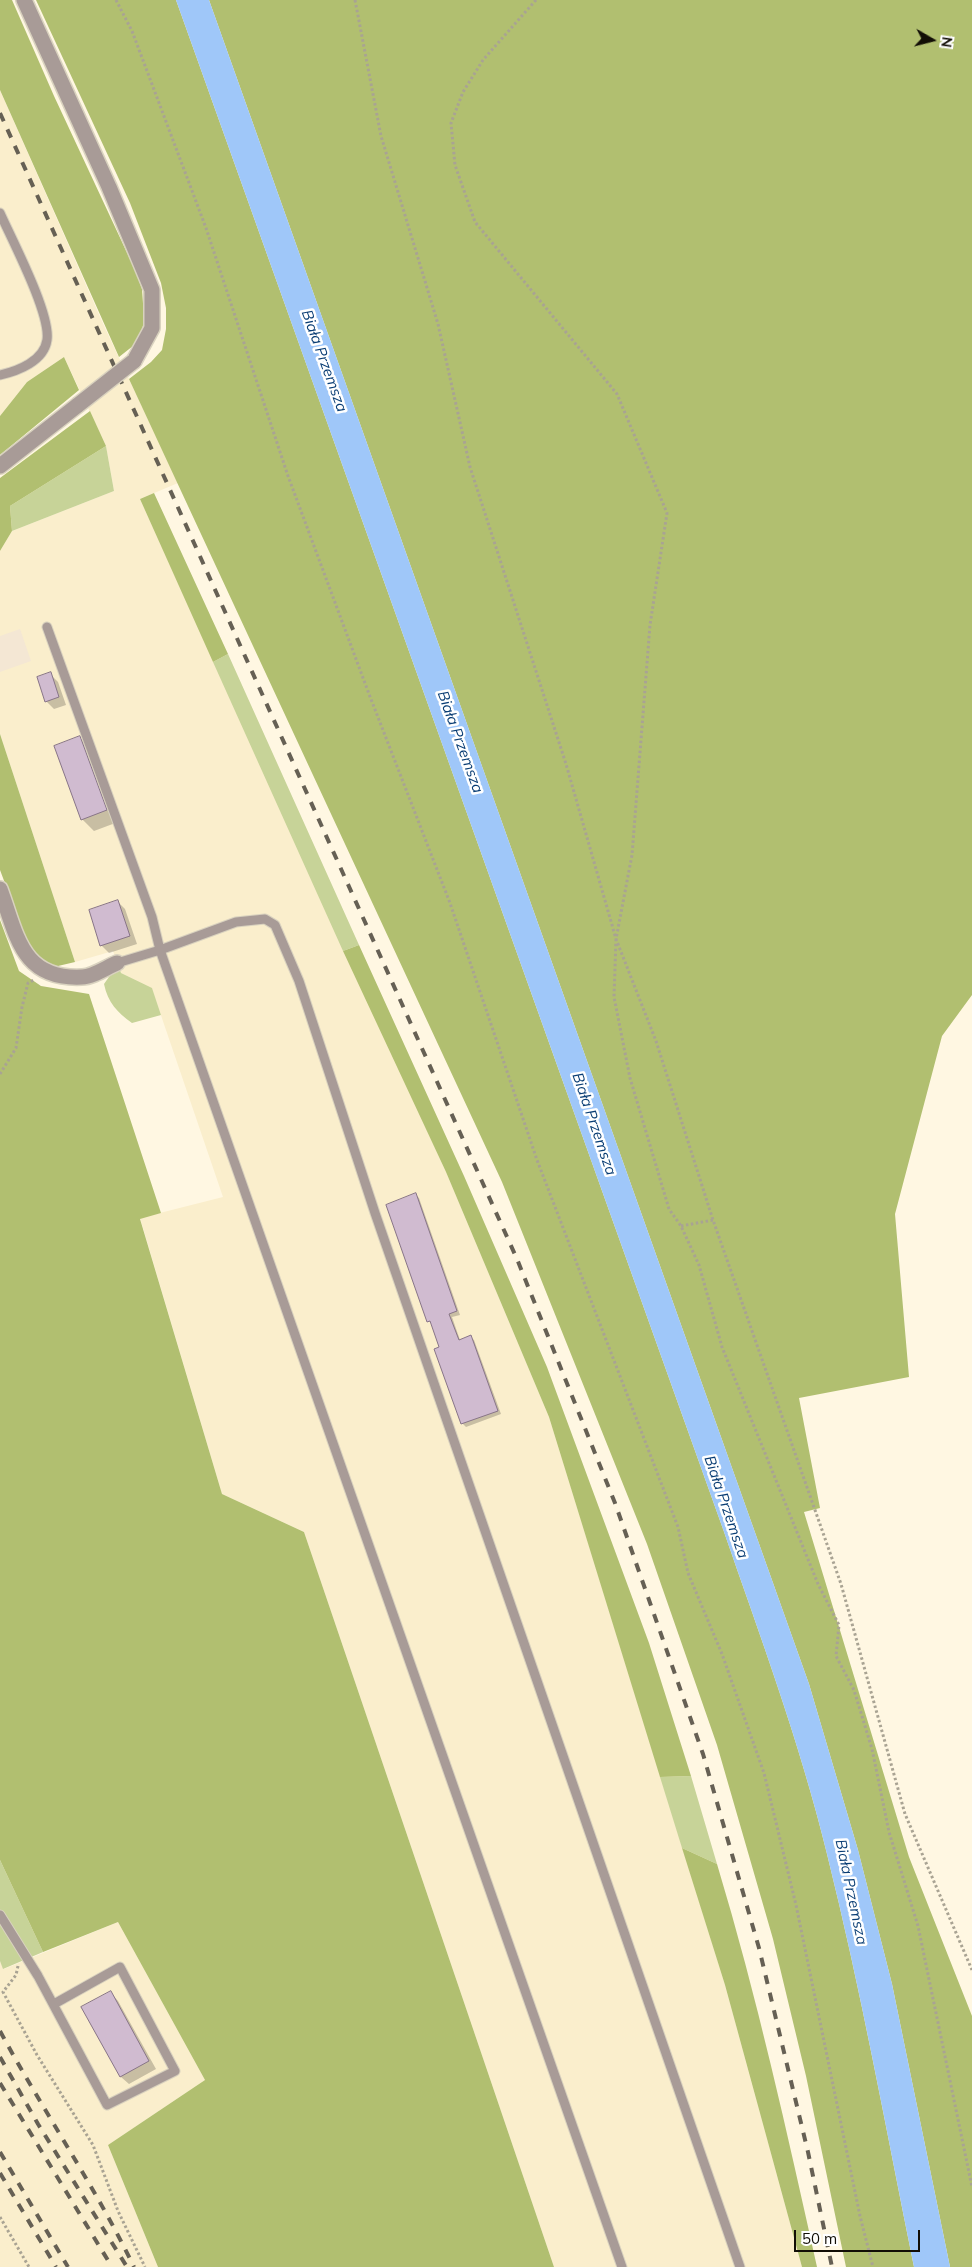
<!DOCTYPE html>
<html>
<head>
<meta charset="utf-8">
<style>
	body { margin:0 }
	#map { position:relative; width:972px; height:2267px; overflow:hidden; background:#fff7e2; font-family:Mulish,sans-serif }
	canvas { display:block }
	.north { position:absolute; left:907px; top:15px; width:50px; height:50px; -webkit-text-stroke:4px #fff; paint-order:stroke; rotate:98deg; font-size:14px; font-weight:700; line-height:20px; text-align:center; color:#120e06 }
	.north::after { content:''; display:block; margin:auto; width:18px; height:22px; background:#120e06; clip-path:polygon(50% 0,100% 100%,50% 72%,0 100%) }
	.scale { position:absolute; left:794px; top:2230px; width:126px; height:22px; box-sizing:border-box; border:2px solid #120e06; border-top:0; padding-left:6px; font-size:15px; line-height:18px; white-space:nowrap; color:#120e06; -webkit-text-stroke:4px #fff; paint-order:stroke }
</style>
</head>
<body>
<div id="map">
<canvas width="972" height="2267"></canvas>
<div class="north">N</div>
<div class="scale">50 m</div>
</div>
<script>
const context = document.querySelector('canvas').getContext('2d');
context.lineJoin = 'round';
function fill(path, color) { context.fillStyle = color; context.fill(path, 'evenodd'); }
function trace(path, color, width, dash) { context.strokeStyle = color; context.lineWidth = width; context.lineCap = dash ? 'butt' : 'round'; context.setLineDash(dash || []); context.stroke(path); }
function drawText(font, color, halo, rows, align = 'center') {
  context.font = font + ' Mulish,sans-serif'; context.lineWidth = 5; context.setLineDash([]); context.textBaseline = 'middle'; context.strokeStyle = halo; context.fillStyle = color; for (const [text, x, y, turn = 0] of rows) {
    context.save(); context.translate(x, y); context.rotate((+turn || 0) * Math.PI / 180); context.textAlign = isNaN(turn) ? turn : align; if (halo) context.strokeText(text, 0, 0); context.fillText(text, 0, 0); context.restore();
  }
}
const built = new Path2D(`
	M0 90 105 328 178 483 140 499 446 1172 549 1417 725 1985 802 2267H554L304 1532 222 1494 140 1218 223 1197 152 989 121 973 113 951 75 962 0 734V551L12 531 114 491 106 446 64 357 27 382 0 416Z
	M118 1922 205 2080 108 2145 158 2267H0V1961L4 1969Z`);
const industrial = new Path2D(`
	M20 629 31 661 0 672V636Z`);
const green = new Path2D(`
	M106 446 114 491 12 531 10 506Z
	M228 654 359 945 343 951 213 662Z
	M120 970 121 973 152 988 161 1015 132 1023C117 1012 108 1003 104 984L111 974Z
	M691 1776 717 1864 682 1848 660 1777Z
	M0 1860 43 1952 3 1969 0 1961Z`);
const forest = new Path2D(`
	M0 0H12L54 96 136 272 142 289 144 318 142 332 138 342 119 357 0 90Z
	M36 0H176L723 1529C760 1636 800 1743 827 1854 861 1990 886 2129 914 2267H846L806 2076 773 1939 717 1745 647 1544 502 1182 129 379 151 362 162 350 166 329V308L161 283 130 203Z
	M209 0H972V995L942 1036 895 1214 909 1377 799 1398 820 1508 804 1512 909 1857 972 2016V2267H950L892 1984 858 1850 809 1684Z
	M64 357 79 390 0 455V416L27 382Z
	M90 411 106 446 10 506 12 531 0 551V478Z
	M154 493 228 654 213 662 140 499Z
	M0 734 75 962 58 966 42 965 32 955 0 870Z
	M0 920 19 971 41 986 89 994 161 1213 140 1219 222 1494 304 1532 554 2267H158L108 2145 205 2080 118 1922 43 1952 0 1860Z
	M359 945 464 1176 547 1367 649 1643 691 1776 660 1777 549 1417 446 1172 343 951Z
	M682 1848 717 1864C757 1996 787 2132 817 2267H802L725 1985Z`);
const water = new Path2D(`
	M176 0H209L809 1684 858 1850 892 1984 950 2267H914C886 2129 861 1990 827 1854 800 1743 760 1636 723 1529Z`);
const shadow = new Path2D(`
	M50 674 58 682 66 705 54 709 46 701Z
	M80 738 92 750 118 822 94 831 82 819Z
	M117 901 125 909 137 944 109 953 101 945Z
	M416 1195 419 1198 460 1315 452 1317 460 1340 470 1337 474 1340 501 1414 466 1427 462 1423 441 1347 433 1325 429 1321Z
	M111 1993 118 2001 156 2069 129 2084 121 2077 83 2008Z`);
const building = new Path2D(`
	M51 672 59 697 45 702 37 677Z
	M80 736 107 810 81 820 54 746Z
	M118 900 130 936 100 946 89 910Z
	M416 1193 457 1311 449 1314 459 1340 471 1335 498 1411 461 1424 434 1349 439 1347 430 1321 427 1322 386 1205Z
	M111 1991 149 2061 120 2077 81 2007Z`);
const path = new Path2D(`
	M116 0 132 31 206 228 288 476 369 694 450 903 537 1160 678 1527 688 1573 722 1654 764 1773 796 1905 860 2216 873 2267
	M355 0 381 136 438 324 470 467 566 764 616 939 656 1041 713 1220 841 1584 905 1814 972 1970
	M536 0 483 60 463 92 451 123 455 165 475 222 617 394 667 513 650 625 632 855 616 939 614 997 630 1078 669 1209 681 1226 699 1265 722 1347 818 1584 839 1625 836 1656 854 1690 872 1749 889 1832 918 1926 972 2187
	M0 1074 16 1048 22 1007 28 983 34 980
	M681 1226 713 1220
	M18 1966 16 1975 3 1992 37 2055 93 2145 118 2211 145 2267
	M0 2217 29 2267`);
const lane = new Path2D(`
	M0 213C12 240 51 314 47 340 44 361 18 371 0 375
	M47 627 152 917 160 950 236 922 265 919 275 925 299 981 375 1213 740 2267
	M117 963 160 950 622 2267
	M0 1915 38 1976 107 2105 175 2071 120 1967 54 2004`);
const street = new Path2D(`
	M24 0 109 187 152 290V328L134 361
	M0 466 78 405
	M0 889C17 935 21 980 82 977 93 977 107 967 117 963`);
const rail = new Path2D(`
	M0 113 517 1259 615 1503 703 1754 759 1948 808 2152 832 2267
	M0 2031C43 2111 95 2186 134 2267
	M0 2057 38 2124 127 2267
	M0 2083 112 2267
	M0 2152 68 2267
	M0 2173 56 2267`);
const streetBridge = new Path2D(`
	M78 405 134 361`);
const waterNames = [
	["Biała Przemsza",324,361,70],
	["Biała Przemsza",460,742,70],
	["Biała Przemsza",594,1124,71],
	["Biała Przemsza",726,1507,71],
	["Biała Przemsza",851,1892,78]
];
fill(built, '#faeecc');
fill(industrial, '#f4e7d4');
fill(green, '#c7d398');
fill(forest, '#b1bf70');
fill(water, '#9fc7f9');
fill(shadow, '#0003');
fill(building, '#d0bbd0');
trace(building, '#887588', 1);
trace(lane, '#d9d2bf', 11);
trace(street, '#d9d2bf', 18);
trace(path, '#a9a393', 3, [2.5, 2.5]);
trace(lane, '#a89b97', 9);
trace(street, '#a89b97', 15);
trace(rail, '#666054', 4, [9, 9]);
trace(streetBridge, '#d9d2bf', 18, []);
trace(streetBridge, '#a89b97', 15);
drawText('italic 15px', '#093d74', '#fff', waterNames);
</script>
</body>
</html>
